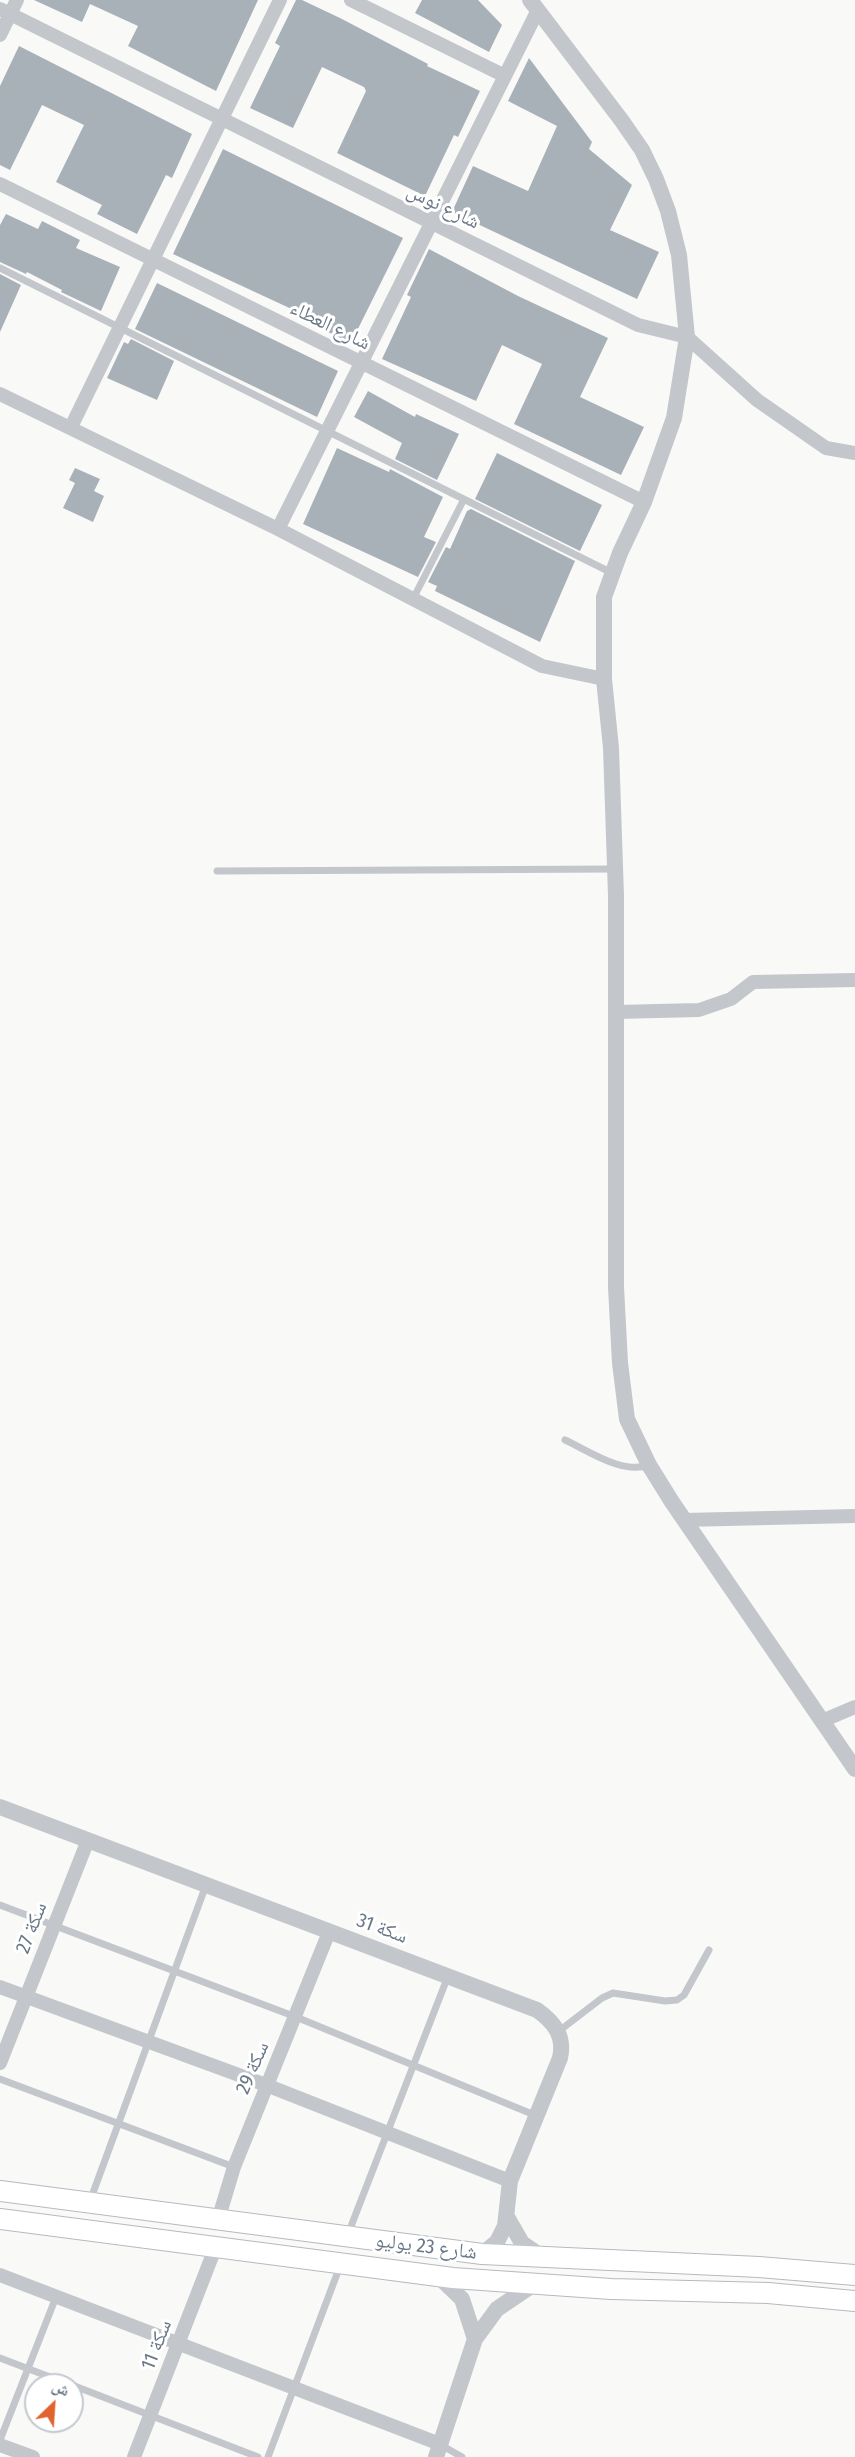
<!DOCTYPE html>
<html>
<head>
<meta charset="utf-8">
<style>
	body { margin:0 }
	#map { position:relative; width:855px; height:2457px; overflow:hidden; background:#f9f9f7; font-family:"Fira Sans Condensed","Noto Naskh Arabic",sans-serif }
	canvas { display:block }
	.north { position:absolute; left:24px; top:2373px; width:60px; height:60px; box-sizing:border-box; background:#fff; border:2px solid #c3c9cf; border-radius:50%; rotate:25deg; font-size:16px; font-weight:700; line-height:24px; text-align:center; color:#697888 }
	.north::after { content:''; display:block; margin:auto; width:21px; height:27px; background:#e16430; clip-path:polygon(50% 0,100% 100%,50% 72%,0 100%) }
</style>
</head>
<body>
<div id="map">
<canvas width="855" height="2457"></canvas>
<div class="north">ش</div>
</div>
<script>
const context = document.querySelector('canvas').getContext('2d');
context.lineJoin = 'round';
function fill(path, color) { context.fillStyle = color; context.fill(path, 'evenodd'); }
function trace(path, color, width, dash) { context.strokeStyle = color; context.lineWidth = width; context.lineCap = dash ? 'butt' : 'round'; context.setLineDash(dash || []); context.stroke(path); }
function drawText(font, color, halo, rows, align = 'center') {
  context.font = font + ' "Fira Sans Condensed","Noto Naskh Arabic",sans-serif'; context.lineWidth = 6; context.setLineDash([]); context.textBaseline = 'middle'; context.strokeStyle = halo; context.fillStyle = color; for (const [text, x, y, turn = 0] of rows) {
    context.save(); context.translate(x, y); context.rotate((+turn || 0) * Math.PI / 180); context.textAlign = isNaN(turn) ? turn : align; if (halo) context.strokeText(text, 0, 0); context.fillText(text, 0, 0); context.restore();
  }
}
const building = new Path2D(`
	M34 0H258L216 91 128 46 138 26 90 4 82 22Z
	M296 0H302L340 18 428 64 427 66 480 91 458 137 454 135 425 196 337 153 366 91 364 87 322 67 293 128 250 108 280 46 275 43Z
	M422 0H478L502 25 489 52 415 13Z
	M19 46 192 134 172 178 166 175 137 234 97 214 102 205 56 182 84 125 42 105 10 170 0 165V86Z
	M529 58 592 142 589 149 632 185 610 230 659 252 637 299 452 212 473 166 528 191 557 126 508 101Z
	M223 149 403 238 351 343 309 323 311 318 173 254Z
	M6 214 38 229 42 221 80 240 76 248 120 267 101 311 61 292 62 290 27 272 26 274 0 262V225Z
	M429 249 518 296 608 338 580 397 644 427 621 475 514 424 542 364 502 345 476 401 382 359 411 297 407 295Z
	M0 274 21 285 0 332Z
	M157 283 338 371 317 417 135 329Z
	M131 339 174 361 157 400 107 378 124 342 128 344Z
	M368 391 415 417 416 414 459 434 437 480 395 459 402 443 354 417Z
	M337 448 389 472 390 469 443 497 424 537 436 542 418 577 303 524Z
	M497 453 602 505 580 551 475 499Z
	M75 468 100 479 94 491 104 496 93 522 63 508 75 483 69 480Z
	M471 509 575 561 540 642 435 591 437 586 428 582 446 547 450 549 467 511Z`);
const service = new Path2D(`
	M0 268 612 573
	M413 599 464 499
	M217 871 614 869
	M565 1440C589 1451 623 1475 649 1465
	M0 1905 296 2017 537 2116
	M559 2031 602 1998 613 1993 665 2001 677 2000 684 1995 709 1950
	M0 2079 234 2167
	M90 2201 206 1885
	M348 2234 448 1976
	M0 2358 71 2385
	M72 2385 258 2457
	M0 2440 56 2297
	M441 2445 462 2457
	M268 2457 340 2266`);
const minor = new Path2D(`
	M351 0 505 76
	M0 9 638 325 687 337 757 400 826 448 855 453
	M0 35 17 0
	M0 184 644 502
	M0 394 278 529 542 666 604 679
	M71 427 280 0
	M278 529 538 10
	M616 1012 699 1010 731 999 753 982 855 980
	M684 1520 855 1516
	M822 1721 855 1707
	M0 1987 266 2085 510 2181
	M0 2063 88 1840
	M218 2220 234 2167 329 1932
	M0 2275 440 2444
	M0 2445 33 2457
	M134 2457 216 2246`);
const tertiary = new Path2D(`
	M530 0 622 121 642 150 656 179 668 211 679 255 687 337 674 418 644 502 620 553 604 597V679L611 748 616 896V1287L620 1363 627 1419 649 1465 672 1502 855 1769
	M0 1807 537 2010C554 2022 565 2036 560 2058L510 2181 505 2226 497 2242 482 2254
	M507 2217 522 2243 544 2258
	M438 2276 462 2299 475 2339
	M436 2457 475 2339 497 2309 534 2284`);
const secondary = new Path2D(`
	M0 2191 482 2254 759 2267 855 2275
	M0 2219 453 2278 611 2289 768 2293 855 2301`);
const streetNames = [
	["شارع نوس",443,207,26],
	["شارع العطاء",330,326,26],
	["سكة 27",32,1928,-69],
	["سكة 31",382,1929,20],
	["سكة 29",253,2068,-67],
	["شارع 23 يوليو",426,2247,7],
	["سكة 11",157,2345,-69]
];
fill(building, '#a9b1b8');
trace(secondary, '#b5babf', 22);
trace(service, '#c3c6cb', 7);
trace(minor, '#c3c6cb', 14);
trace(tertiary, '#c3c6cb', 16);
trace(secondary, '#fff', 20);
drawText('20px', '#697888', '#fff', streetNames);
</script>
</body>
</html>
